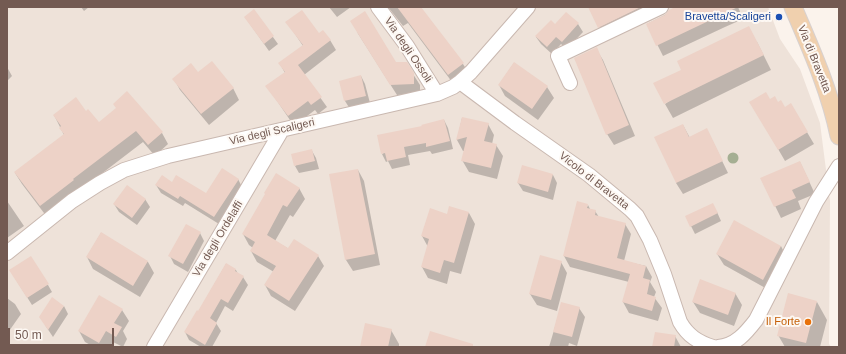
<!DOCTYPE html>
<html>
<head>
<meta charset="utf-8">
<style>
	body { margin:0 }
	#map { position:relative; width:846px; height:354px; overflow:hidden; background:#fbf3ec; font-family:Arial,sans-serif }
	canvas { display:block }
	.frame { position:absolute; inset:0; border:8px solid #735a52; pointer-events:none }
	.scale { position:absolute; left:8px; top:328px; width:106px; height:18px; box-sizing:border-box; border:2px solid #735a52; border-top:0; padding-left:5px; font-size:12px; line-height:14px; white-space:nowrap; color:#735a52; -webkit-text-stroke:3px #fdf8f3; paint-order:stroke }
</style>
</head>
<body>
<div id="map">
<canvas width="846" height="354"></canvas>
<div class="frame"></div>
<div class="scale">50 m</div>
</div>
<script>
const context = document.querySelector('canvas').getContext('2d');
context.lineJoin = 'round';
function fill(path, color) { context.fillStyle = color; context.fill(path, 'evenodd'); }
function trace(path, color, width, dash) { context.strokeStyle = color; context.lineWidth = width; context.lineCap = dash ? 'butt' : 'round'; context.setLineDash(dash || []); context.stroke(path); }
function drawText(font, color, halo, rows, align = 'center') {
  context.font = font + ' Arial,sans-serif'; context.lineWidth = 4; context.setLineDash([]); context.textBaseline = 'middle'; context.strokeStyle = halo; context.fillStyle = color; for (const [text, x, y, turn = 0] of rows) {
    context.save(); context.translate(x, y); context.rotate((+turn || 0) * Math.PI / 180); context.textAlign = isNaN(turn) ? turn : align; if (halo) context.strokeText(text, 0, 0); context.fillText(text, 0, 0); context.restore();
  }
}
const residential = new Path2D(`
	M7 7H768L780 39 800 69 820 123 830 201 829 344 831 347H7Z`);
const shadow = new Path2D(`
	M81 7H89L84 11Z
	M329 7H351L337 17Z
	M388 7H420L463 64 470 75 455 86 408 23 403 26Z
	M589 7H643L644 9 605 38Z
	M677 7H738L743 19 725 27 663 56 647 24 665 15Z
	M254 11 278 44 269 51 245 17Z
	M287 22 318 34 330 40 336 50 304 75 327 107 318 114 315 110 294 126 267 86 285 73 280 64 303 46Z
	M578 24 583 32 567 49 561 44 552 54 541 44 536 37 555 25Z
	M357 32 396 63 413 74 420 85V94L397 95Z
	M757 42 771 70 673 118 665 104Z
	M596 49 603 60 635 136 614 145 607 134Z
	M514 63 547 87 554 98 538 120 505 96 499 85Z
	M7 67 12 76 7 81Z
	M198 73 233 88 239 100 209 125 180 90 174 79Z
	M361 76 365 84 370 103 350 109 345 101 340 82Z
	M769 101 785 108 791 105 814 144 785 161 751 102Z
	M86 112 99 124 162 133 168 144 155 156 143 142 79 191 47 217 22 184 15 173 64 135 54 115Z
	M462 118 488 124 494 135 492 144 496 145 503 156 497 179 469 172 462 160 465 151H463L457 140Z
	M444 120 448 128 453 149 432 154 430 151 408 155 410 165 392 169 388 161 386 162 382 154 423 127Z
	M683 125 690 138 707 130 728 173 683 194 676 183Z
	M312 151 316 158 319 169 299 173 295 166Z
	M800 162 815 194 798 201 801 209 781 218 762 179Z
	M523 167 553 175 557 183 553 200 523 191 518 183Z
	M358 170 364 181 380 265 353 271 346 260Z
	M238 179 242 187 219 224 185 203 183 206 161 193 156 185 206 195Z
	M299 188 305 199 293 217 290 215 275 241 289 249 318 256 324 266 295 311 271 296 265 285 274 272 257 262 251 251 253 248 249 245 243 234Z
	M145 199 150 207 137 225 119 212 114 204Z
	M7 201 24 226 7 238Z
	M588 205 590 209 595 211 599 217 625 224 631 234 624 261 646 266 652 277 650 282 656 292 654 297 662 308 658 321 629 313 623 302 629 282 570 267 564 256Z
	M717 212 721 221 695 234 691 226Z
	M469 213 475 224 461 274 450 271 447 284 428 278 422 267 428 247 422 236 448 215Z
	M101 233 148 262 154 273 140 297 93 269 87 257Z
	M200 233 204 241 188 272 174 264 170 256Z
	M781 246 787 258 769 290 724 265 717 254Z
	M561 262 567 273 557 311 537 305 530 294Z
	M226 264 236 270 238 274 243 277 248 285 233 311 225 306 216 323 221 331 212 347H201L189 340 185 332 197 312 198 313Z
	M15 278 48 285 52 292 32 305Z
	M735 293 742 305 734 326 700 313 693 302Z
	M7 298 15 304 21 314 7 334Z
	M817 302 827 320 820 347H785L778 335Z
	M562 303 579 308 585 317 577 346 569 343 568 347H549Z
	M64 306 68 314 53 337 45 325Z
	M122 310 129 321 123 331 127 339 123 347 113 342 110 347H94L85 342 79 331Z
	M391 330 399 344V347H361Z
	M675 336 681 347H653Z`);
const building = new Path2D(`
	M397 7H421L464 63 448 75Z
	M588 7H641L598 28Z
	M675 7H738L656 46 646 24 665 15 669 10Z
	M254 9 274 36 264 44 244 17Z
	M302 10 319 33 323 30 331 40 298 65 322 97 311 105 308 101 288 116 265 86 285 72 278 63 303 45 285 22Z
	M365 11 396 62H407L414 73V84L390 85 350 21Z
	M566 12 579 23 562 42 556 37 547 47 535 36 551 20 555 24Z
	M749 26 764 55 664 104 653 83 681 70 677 61Z
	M597 47 629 125 606 135 574 58Z
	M212 61 234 88 201 114 172 79 191 63 198 72Z
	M514 62 548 86 532 109 498 85Z
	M361 75 366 96 344 101 339 81Z
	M127 91 163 132 148 145 136 131 73 179 74 180 40 206 14 172 64 134 59 128 61 126 53 115 76 97 86 111 88 109 99 122 116 108 113 104Z
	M766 92 770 99 775 96 778 102 781 100 785 107 791 103 808 132 778 150 749 102Z
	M462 117 489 123 484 141 497 144 491 168 461 161 467 137 456 140Z
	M444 119 450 141 426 147V143L404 147 406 157 387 161 385 153 381 154 377 135 422 126 421 125Z
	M683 124 689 137 707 128 723 161 676 183 654 137Z
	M312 149 315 161 294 166 291 154Z
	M800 161 810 182 792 190 796 198 774 207 760 178Z
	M522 165 553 174 548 192 517 183Z
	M222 168 239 179 214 217 180 196 178 199 155 185 162 175 172 182 176 175 206 193Z
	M358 169 375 254 345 260 329 174Z
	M276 173 300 188 287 207 283 205 267 235 288 248 294 239 319 255 289 301 264 285 276 266 250 251 255 242 242 234 265 194 264 193Z
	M127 185 146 199 132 218 113 204Z
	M577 201 588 204 587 208 596 210 595 215 626 223 617 258 646 266 643 278 650 280 647 294 656 297 652 311 622 302 630 274 563 256Z
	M713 203 718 213 690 227 685 216Z
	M449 206 469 212 454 263 444 260 440 273 421 267 429 239 421 236 430 208 447 214Z
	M734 220 781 246 763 280 716 254Z
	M186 224 201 232 183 264 168 256Z
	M101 232 148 261 133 286 86 257Z
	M540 255 562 261 551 300 529 294Z
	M31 256 49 284 27 298 9 270Z
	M226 263 236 269 235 271 244 276 228 303 221 299 210 318 217 323 205 345 184 332 197 310 198 311Z
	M700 279 736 293 728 315 692 302Z
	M788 293 817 301 806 343 777 336Z
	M99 295 123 309 114 323 122 327 116 337 106 331 99 343 78 331Z
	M52 297 64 306 48 330 39 317Z
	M561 302 580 307 572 337 553 332Z
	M365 323 392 329 388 347H360Z
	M430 331 473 344V347H425Z
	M655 332 676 335 674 347H652Z`);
const minor = new Path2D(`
	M378 7 407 46 437 94
	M460 82 515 123 589 175 630 209 637 216 650 240 664 274 680 322C688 336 698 342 713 347
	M570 83 558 56 661 7
	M7 253 72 201 100 183 124 170 168 156 437 94 453 87 460 82 471 72 528 7
	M154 347 282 130
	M718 347C735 346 746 333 756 320L816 202 839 166`);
const major = new Path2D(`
	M793 7C811 49 830 91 839 136`);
const trees = [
	[733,158]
];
const markers = [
	[779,17,4,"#1a4fb4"],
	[808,322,4,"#e8710a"]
];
const transitNames = [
	["Bravetta/Scaligeri",771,17]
];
const streetNames = [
	["Via degli Ossoli",408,50,56],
	["Via di Bravetta",814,59,68],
	["Via degli Scaligeri",272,132,-13],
	["Vicolo di Bravetta",594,181,38],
	["Via degli Ordelaffi",218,239,-59]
];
const foodNames = [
	["Il Forte",800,322]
];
fill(residential, '#eee2d9');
fill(shadow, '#0003');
fill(building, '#edd2c7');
trace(minor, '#c9b8b0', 16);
trace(major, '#d8d1cf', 19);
trace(minor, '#fff', 14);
trace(major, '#f0d0ae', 17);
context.fillStyle = '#a5af93';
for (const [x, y] of trees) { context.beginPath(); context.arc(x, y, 5.5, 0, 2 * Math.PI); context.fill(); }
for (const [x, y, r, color] of markers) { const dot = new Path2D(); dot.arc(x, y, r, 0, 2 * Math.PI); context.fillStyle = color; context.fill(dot); trace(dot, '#fdf8f3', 1.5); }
drawText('11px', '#164399', '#fdf8f3', transitNames, 'right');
drawText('11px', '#735a52', '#fdf8f3', streetNames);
drawText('11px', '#c56008', '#fdf8f3', foodNames, 'right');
</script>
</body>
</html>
